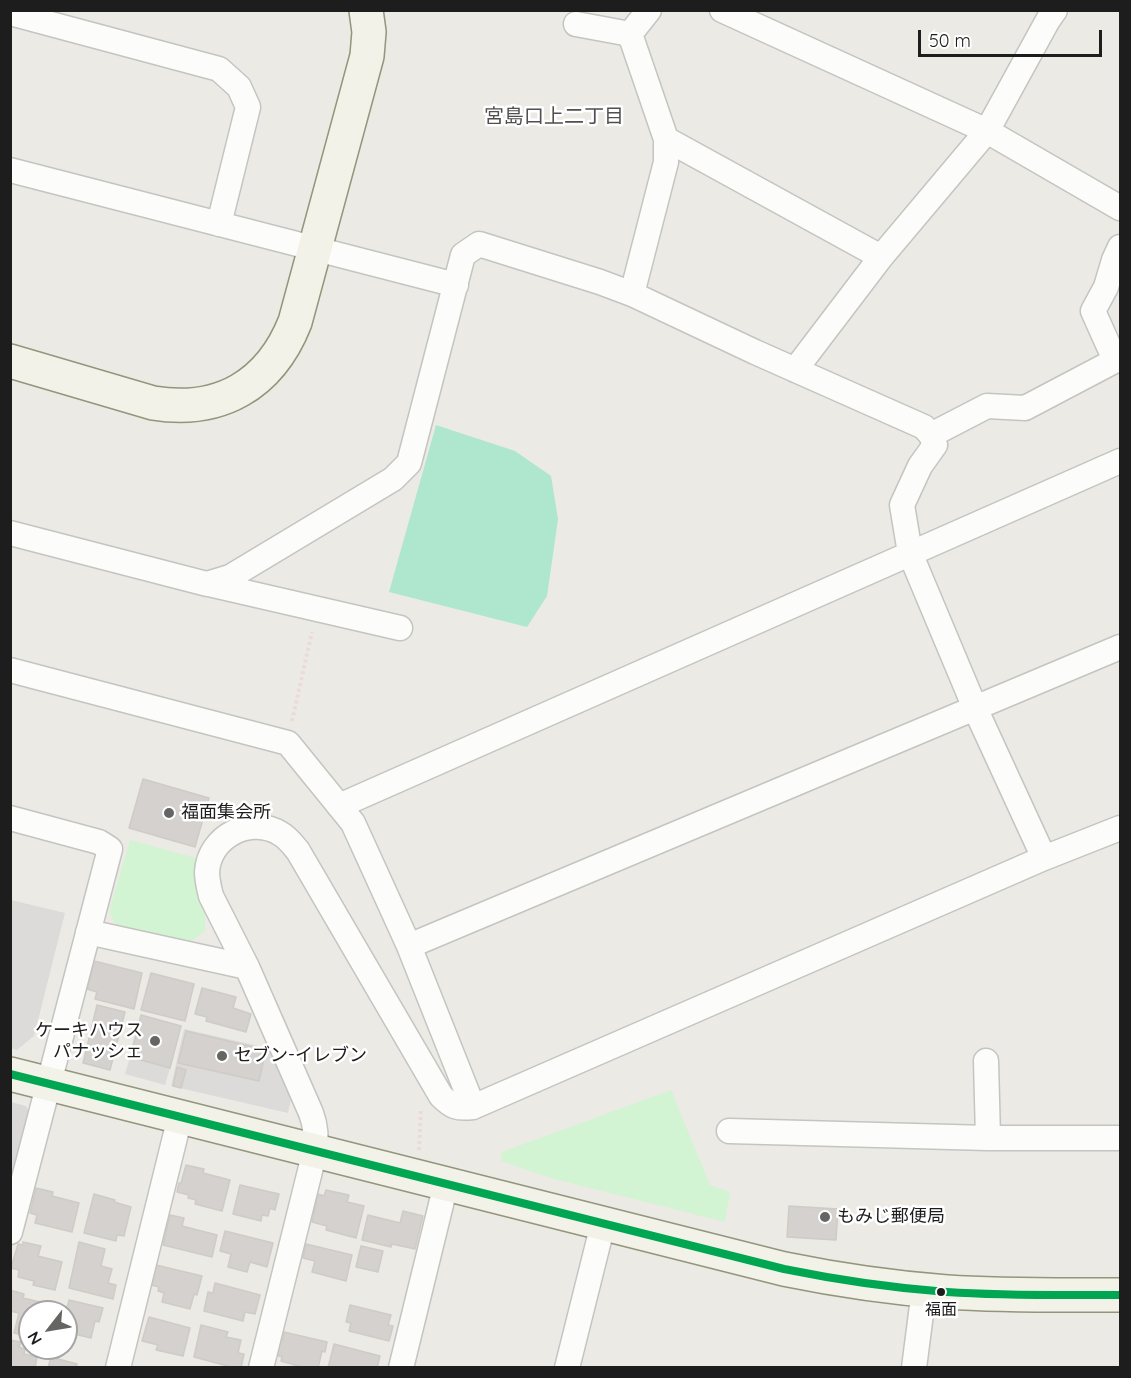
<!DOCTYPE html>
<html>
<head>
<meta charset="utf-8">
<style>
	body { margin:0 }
	#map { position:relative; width:1131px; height:1378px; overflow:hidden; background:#eceae5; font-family:Quicksand,sans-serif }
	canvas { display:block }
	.frame { position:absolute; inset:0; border:12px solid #1d1d1d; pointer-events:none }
	.north { position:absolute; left:18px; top:1300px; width:60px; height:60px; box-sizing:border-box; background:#fff; border:2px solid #a5a5a5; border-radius:50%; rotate:239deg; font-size:16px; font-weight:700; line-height:24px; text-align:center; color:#1d1d1d }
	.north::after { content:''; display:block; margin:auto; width:21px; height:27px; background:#656563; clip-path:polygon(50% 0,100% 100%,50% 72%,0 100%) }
	.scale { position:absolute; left:918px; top:30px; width:184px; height:27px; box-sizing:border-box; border:3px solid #1d1d1d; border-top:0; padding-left:8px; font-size:18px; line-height:21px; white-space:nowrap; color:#1d1d1d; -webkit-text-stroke:4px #fff; paint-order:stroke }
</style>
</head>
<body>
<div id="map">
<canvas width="1131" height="1378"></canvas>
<div class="frame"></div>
<div class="north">N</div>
<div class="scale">50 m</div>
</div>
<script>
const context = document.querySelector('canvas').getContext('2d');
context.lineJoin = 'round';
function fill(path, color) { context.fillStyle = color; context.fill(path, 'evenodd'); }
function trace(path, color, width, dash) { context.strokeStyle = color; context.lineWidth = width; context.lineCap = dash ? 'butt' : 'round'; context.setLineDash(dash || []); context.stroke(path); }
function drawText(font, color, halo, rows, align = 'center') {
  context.font = font + ' Quicksand,"Noto Sans JP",sans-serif'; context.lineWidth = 5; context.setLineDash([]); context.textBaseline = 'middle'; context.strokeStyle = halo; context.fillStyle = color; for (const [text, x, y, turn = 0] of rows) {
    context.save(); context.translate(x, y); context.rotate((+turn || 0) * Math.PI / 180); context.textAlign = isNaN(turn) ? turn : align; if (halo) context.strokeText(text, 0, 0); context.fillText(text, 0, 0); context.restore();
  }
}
const residential = new Path2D(`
	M11 1102 26 1106 29 1112 11 1185Z`);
const park = new Path2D(`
	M130 840 196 858V880L205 908V931L189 943 116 925 109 912Z
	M671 1090 710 1185 730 1192 725 1222 554 1179 501 1161 502 1152Z`);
const pitch = new Path2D(`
	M436 425 515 451 551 476 558 519 547 596 527 627 389 592Z`);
const parking = new Path2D(`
	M11 900 65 913 34 1036 17 1050 10 1048Z
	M184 1029 267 1048 293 1090 288 1113 171 1086ZM186 1031 266 1050 259 1081 179 1063Z
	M130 1057 170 1068 165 1085 125 1074Z`);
const building = new Path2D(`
	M143 779 209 798 195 847 129 828Z
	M94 961 142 973 134 1009 95 999 97 992 87 989Z
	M151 973 194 984 185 1021 141 1010Z
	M202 988 236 997 233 1008 251 1014 246 1032 206 1021 207 1017 195 1014Z
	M97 1005 125 1012 110 1070 83 1063Z
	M141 1015 181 1026 170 1068 130 1057Z
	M186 1031 266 1050 259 1081 178 1063Z
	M177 1067 186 1070 181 1088 173 1086Z
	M186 1165 204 1169 203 1173 230 1180 222 1211 195 1204 196 1200 188 1198 189 1195 177 1192 179 1183H181Z
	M240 1185 279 1194 275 1210 270 1208 268 1216 262 1215 261 1221 233 1214Z
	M36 1188 53 1192 52 1196 79 1203 72 1232 35 1223 37 1215 30 1213Z
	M326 1190 349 1195 347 1202 364 1206 356 1238 326 1230 327 1226 312 1222 318 1194 324 1196Z
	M94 1194 115 1200 114 1202 131 1207 124 1236 117 1235 116 1241 84 1233Z
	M789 1206 838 1209 836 1240 787 1237Z
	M403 1211 423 1216 415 1249 392 1244 391 1247 362 1240 368 1215 400 1223Z
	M170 1215 184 1218 182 1226 217 1235 212 1257 163 1245Z
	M225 1231 273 1243 267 1267 250 1262 247 1272 228 1267 231 1254 220 1251Z
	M23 1242 41 1246 38 1256 62 1262 55 1290 33 1285 34 1281 18 1277 19 1270 11 1268 18 1244 23 1245Z
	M79 1242 105 1249 101 1266 112 1269 108 1283 116 1285 113 1299 69 1288Z
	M306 1244 352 1255 346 1281 312 1272 315 1261 303 1258Z
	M361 1246 383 1251 378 1272 356 1267Z
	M156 1265 202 1276 197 1295 194 1294 190 1309 162 1302 164 1293 158 1291 159 1287 151 1285Z
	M215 1283 260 1295 255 1314 245 1312 243 1321 204 1311 208 1292 213 1293Z
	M10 1290 24 1294 23 1298 40 1302 39 1308 49 1311 30 1312V1337L14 1333 19 1313 10 1311Z
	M69 1300 103 1308 99 1322 95 1321 91 1338 66 1332V1312Z
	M350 1305 391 1315 388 1325 393 1326 389 1341 349 1331 351 1323 346 1322Z
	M149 1317 190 1328 183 1356 156 1350 158 1345 142 1341Z
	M201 1325 228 1332 226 1337 241 1340 238 1353 244 1354 241 1368H235L194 1357Z
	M284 1332 327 1342 325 1352 322 1351 318 1368H305L281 1361 282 1357 273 1354 277 1337 283 1339Z
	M10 1340 21 1342 19 1347 25 1349 24 1354 37 1357 35 1368H10Z
	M334 1344 380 1356 377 1368H328Z
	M51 1357 77 1364 76 1368H48Z`);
const path = new Path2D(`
	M292 721 312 632
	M419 1150 421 1109`);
const street = new Path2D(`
	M722 10 987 131 1120 208
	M10 13 219 69 239 87 248 107 219 224
	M576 24 630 34
	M666 139 881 257
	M10 170 456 285
	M632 294 666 162V139L630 34 649 10
	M1115 360 1093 311 1106 287 1114 260 1120 247
	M795 370 881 257 987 131 1048 20 1055 10
	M931 435 987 406 1025 408 1120 358
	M10 533 207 584 230 577 393 479 409 463 463 255 479 244 600 282 632 294 755 352 924 427 931 435 935 445 920 466 902 505 910 553 975 708 1044 858
	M209 584 400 628
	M10 670 288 743 353 823 409 946 473 1107
	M339 806 1120 461
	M10 818 99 842 110 849 10 1232
	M88 932 247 967
	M409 946 1120 647
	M986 1061 988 1138
	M729 1131 988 1138H1120
	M118 1368 180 1117
	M261 1368 315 1151C316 1137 316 1126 311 1113L247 967 211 896C209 888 207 880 207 872 209 836 251 815 281 834 288 838 293 845 298 851L441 1096C452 1107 457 1109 473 1107L1044 858 1120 828
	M401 1368 446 1184
	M567 1368 603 1224
	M914 1368 924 1290`);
const secondary = new Path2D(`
	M10 361 153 403C220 414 270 385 295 322L367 56 369 32 366 10
	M10 1074 784 1269C838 1280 892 1288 947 1292 1005 1296 1063 1295 1120 1295`);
const bus1 = new Path2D(`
	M10 1074 784 1269C838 1280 892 1288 947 1292 1005 1296 1063 1295 1120 1295`);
const markers = [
	[169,813,6,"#656563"],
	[155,1041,6,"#656563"],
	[222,1056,6,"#656563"],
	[825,1217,6,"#656563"],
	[941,1292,5,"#1d1d1d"]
];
const busNames = [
	["福面",941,1310]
];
const poiNames = [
	["福面集会所",181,813],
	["ケーキハウス",143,1031,"right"],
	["パナッシェ",143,1052,"right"],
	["セブン-イレブン",234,1056],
	["もみじ郵便局",837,1217]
];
const neighbourhoodNames = [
	["宮島口上二丁目",554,117]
];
fill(residential, '#dbd9d7');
fill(park, '#d2f4d2');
fill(pitch, '#aee6ce');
fill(parking, '#dcdbd9');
fill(building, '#d4d1ce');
trace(building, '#cfcbc6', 1.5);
trace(street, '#c4c4c1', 27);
trace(secondary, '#93957c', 36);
trace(path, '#ebdad7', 4, [3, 3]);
trace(street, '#fcfcfb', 24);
trace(secondary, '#f3f2e9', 33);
trace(bus1, '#00a651', 8);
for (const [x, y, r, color] of markers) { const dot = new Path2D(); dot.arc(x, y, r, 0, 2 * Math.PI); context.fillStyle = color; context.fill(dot); trace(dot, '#fff', 2); }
drawText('16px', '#1d1d1d', '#fff', busNames);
drawText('18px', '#1d1d1d', '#fff', poiNames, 'left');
drawText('20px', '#505050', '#fff', neighbourhoodNames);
</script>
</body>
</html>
